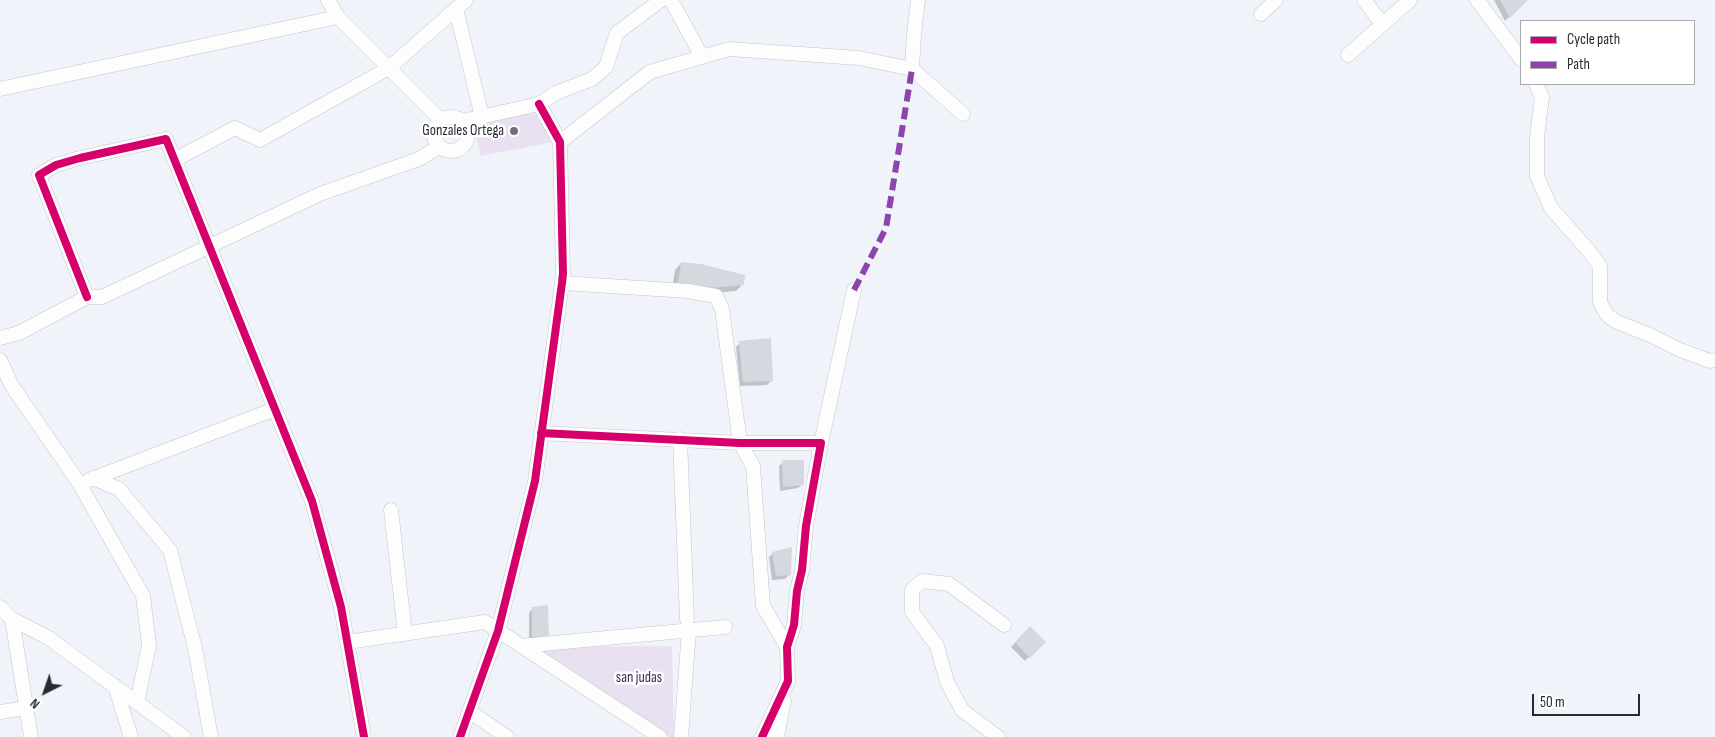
<!DOCTYPE html>
<html>
<head>
<meta charset="utf-8">
<style>
	body { margin:0 }
	#map { position:relative; width:1715px; height:737px; overflow:hidden; background:#f0f3fa; font-family:"Sofia Sans Condensed",sans-serif }
	canvas { display:block }
	.legend { position:absolute; left:1520px; top:20px; width:175px; height:65px; box-sizing:border-box; background:#fff; border:1px solid #a9aaac; margin:0; padding:6px 9px; list-style:none; font-size:15px; color:#282a30 }
	.legend li { display:flex; align-items:center; gap:10px; height:25px }
	.legend b { width:25px; border:1px solid #a9aaac }
	.north { position:absolute; left:20px; top:667px; width:50px; height:50px; -webkit-text-stroke:4px #fff; paint-order:stroke; rotate:221deg; font-size:14px; font-weight:700; line-height:20px; text-align:center; color:#282a30 }
	.north::after { content:''; display:block; margin:auto; width:18px; height:22px; background:#282a30; clip-path:polygon(50% 0,100% 100%,50% 72%,0 100%) }
	.scale { position:absolute; left:1532px; top:694px; width:108px; height:22px; box-sizing:border-box; border:2px solid #282a30; border-top:0; padding-left:6px; font-size:15px; line-height:18px; white-space:nowrap; color:#282a30; -webkit-text-stroke:4px #fff; paint-order:stroke }
</style>
</head>
<body>
<div id="map">
<canvas width="1715" height="737"></canvas>
<ul class="legend">
<li><b style="height:6px;background:#d6006c"></b>Cycle path</li>
<li><b style="height:6px;background:#8e44ad"></b>Path</li>
</ul>
<div class="north">N</div>
<div class="scale">50 m</div>
</div>
<script>
const context = document.querySelector('canvas').getContext('2d');
context.lineJoin = 'round';
function fill(path, color) { context.fillStyle = color; context.fill(path, 'evenodd'); }
function trace(path, color, width, dash) { context.strokeStyle = color; context.lineWidth = width; context.lineCap = dash ? 'butt' : 'round'; context.setLineDash(dash || []); context.stroke(path); }
function drawText(font, color, halo, rows, align = 'center') {
  context.font = font + ' "Sofia Sans Condensed",sans-serif'; context.lineWidth = 5; context.setLineDash([]); context.textBaseline = 'middle'; context.strokeStyle = halo; context.fillStyle = color; for (const [text, x, y, turn = 0] of rows) {
    context.save(); context.translate(x, y); context.rotate((+turn || 0) * Math.PI / 180); context.textAlign = isNaN(turn) ? turn : align; if (halo) context.strokeText(text, 0, 0); context.fillText(text, 0, 0); context.restore();
  }
}
const green = new Path2D(`
	M543 112 559 141 480 156 474 120 521 114H531Z
	M672 646 674 737H670L632 711 525 647Z`);
const shadow = new Path2D(`
	M1494 0H1526L1505 21Z
	M681 263 743 284 736 291 690 295 672 290 675 270Z
	M740 343 771 381 767 385 740 386 736 347Z
	M783 462 803 484 798 488 780 491 779 466Z
	M773 553 789 575 785 579 772 580 769 557Z
	M533 608 543 641H529V613Z
	M1030 628 1044 642 1025 661 1011 647Z`);
const building = new Path2D(`
	M1500 0H1528L1510 18Z
	M681 262 701 264 745 275 744 285 697 289 678 284Z
	M771 338 773 381 743 382 739 341Z
	M782 460H804V485L783 487Z
	M792 547 791 575 776 576 772 552Z
	M548 605 549 638 532 637V607Z
	M1030 626 1046 642 1030 658 1015 642Z`);
const minor = new Path2D(`
	M328 0 338 17 441 120
	M671 0 702 57
	M1364 0 1382 24
	M1477 0 1521 59
	M456 9 482 117
	M1261 14 1276 0
	M1348 55 1410 0
	M912 69 914 34 918 0
	M1536 84 1542 97 1537 137V176L1551 208 1588 250 1600 266V302L1607 315 1617 322 1650 335 1680 350 1710 361 1715 360
	M0 89 338 17
	M434 134a17 17 0 1 1 34 0a17 17 0 1 1-34 0Z
	M462 121 539 104 556 93 592 79 606 67 617 33 661 0
	M560 142 650 72 729 49 859 58 912 69 963 114
	M174 160 235 128 260 140 389 68 466 0
	M562 283 688 291 716 296 722 309 740 443 753 466 763 606 787 647
	M87 297 39 175 56 165 80 158 166 139 312 501 341 607 364 737
	M0 338 19 333 87 297H102L320 194 419 159 439 147
	M0 360 12 386 79 483 143 596 149 645 137 703
	M541 433 740 443H821L806 526 802 570 797 591 794 625 787 647 788 681 762 737
	M680 439 687 619
	M821 443 854 290
	M93 478 119 489 170 550 195 648 211 737
	M89 480 275 409
	M391 510 405 634
	M0 607 12 619 47 637 184 737
	M12 619 31 737
	M347 642 485 622 660 737
	M521 646 725 627
	M115 686 131 737
	M469 711 507 737
	M0 712 26 708
	M460 737 498 631 535 481 562 283 563 273 560 142 539 104
	M681 737 689 630
	M777 737 784 701
	M998 737 962 710 947 682 937 646 912 612V590L922 581 949 584 1004 625`);
const quiet = new Path2D(`
	M854 290 886 228 912 69`);
const cycleway = new Path2D(`
	M87 297 39 175 56 165 80 158 166 139 312 501 341 607 364 737
	M541 433 740 443H821L806 526 802 570 797 591 794 625 787 647 788 681 762 737
	M460 737 498 631 535 481 562 283 563 273 560 142 539 104`);
const markers = [
	[514,131,5,"#6e7077"]
];
const poiNames = [
	["Gonzales Ortega",504,131]
];
const parkNames = [
	["san judas",639,678]
];
fill(green, '#e9e1f2');
fill(shadow, '#0003');
fill(building, '#d5d9df');
trace(minor, '#c4c6cc', 15);
trace(minor, '#fdfdfe', 14);
trace(quiet, '#8e44ad', 6, [12, 6]);
trace(cycleway, '#d6006c', 8);
for (const [x, y, r, color] of markers) { const dot = new Path2D(); dot.arc(x, y, r, 0, 2 * Math.PI); context.fillStyle = color; context.fill(dot); trace(dot, '#fff', 2); }
drawText('15px', '#282a30', '#fff', poiNames, 'right');
drawText('15px', '#4a2659', '#fff', parkNames);
</script>
</body>
</html>
